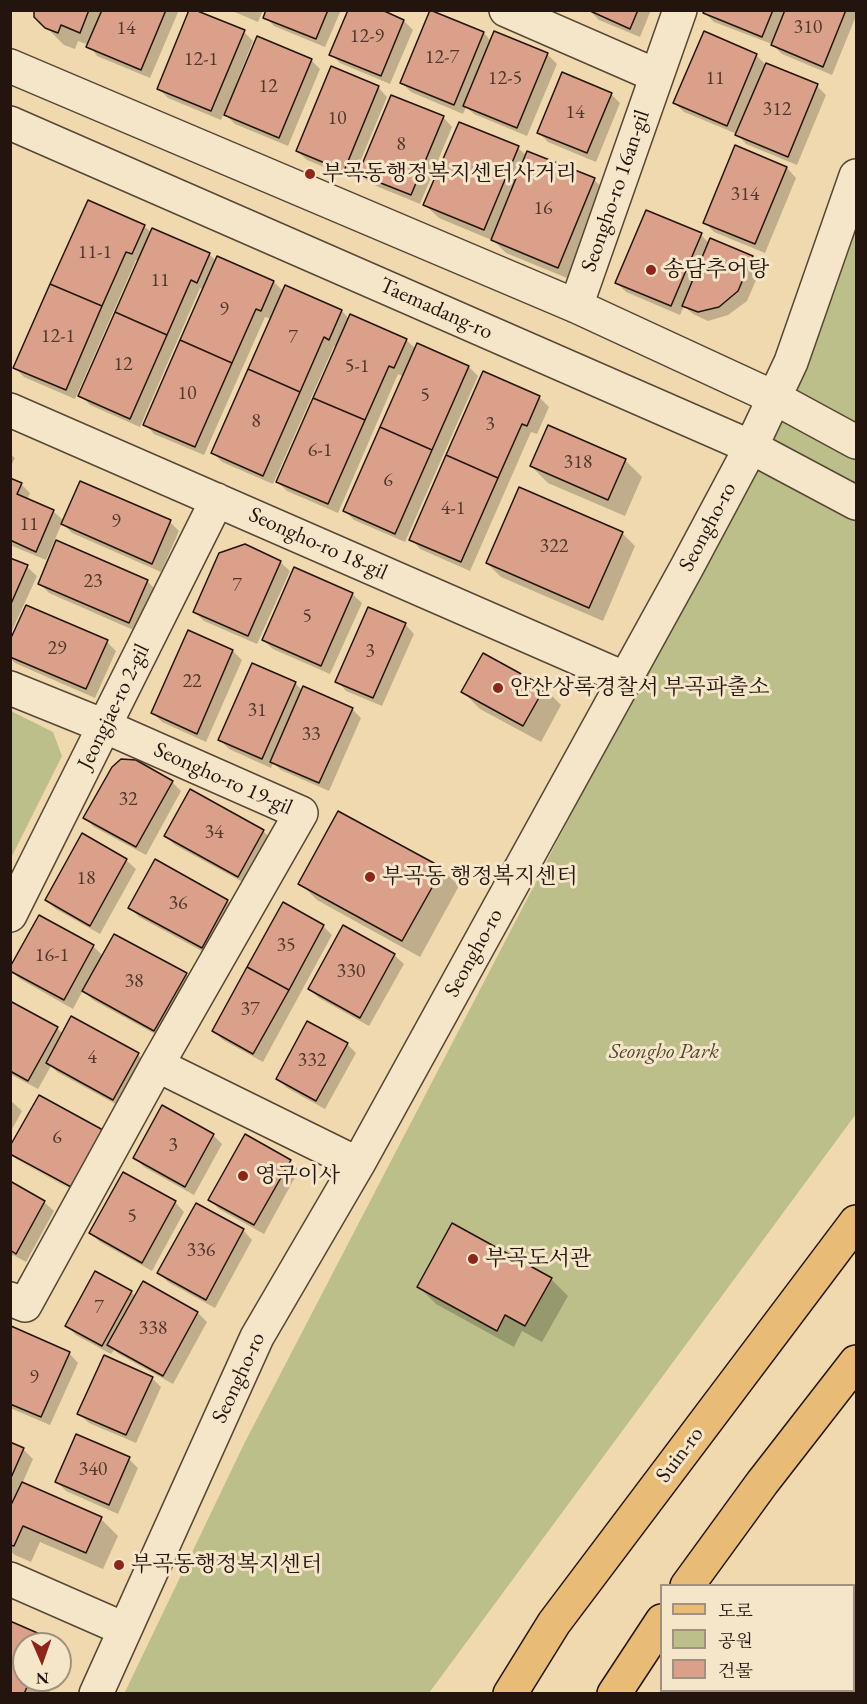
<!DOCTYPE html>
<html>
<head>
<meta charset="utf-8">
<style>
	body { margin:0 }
	#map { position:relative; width:867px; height:1704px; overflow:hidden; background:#f0d9ae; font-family:"EB Garamond","Noto Serif KR",serif }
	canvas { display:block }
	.frame { position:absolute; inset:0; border:12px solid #23150e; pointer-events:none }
	.legend { position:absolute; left:660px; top:1584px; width:195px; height:108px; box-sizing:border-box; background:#f5e6ca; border:2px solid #a1927f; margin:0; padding:8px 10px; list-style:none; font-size:18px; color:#23150e }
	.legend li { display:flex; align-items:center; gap:12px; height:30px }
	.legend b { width:30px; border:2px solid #a1927f }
	.north { position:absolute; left:12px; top:1632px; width:60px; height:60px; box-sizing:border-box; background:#f5e6ca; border:2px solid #a1927f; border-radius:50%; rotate:178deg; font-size:16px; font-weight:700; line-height:24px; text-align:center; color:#23150e }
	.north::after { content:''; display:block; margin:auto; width:21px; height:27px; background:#8f2418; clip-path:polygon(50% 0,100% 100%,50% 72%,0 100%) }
</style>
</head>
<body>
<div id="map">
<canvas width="867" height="1704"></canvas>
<div class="frame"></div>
<ul class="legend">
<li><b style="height:8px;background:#e8bc77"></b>도로</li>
<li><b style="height:16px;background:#bcbf89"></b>공원</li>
<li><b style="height:16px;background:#daa08a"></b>건물</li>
</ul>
<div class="north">N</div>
</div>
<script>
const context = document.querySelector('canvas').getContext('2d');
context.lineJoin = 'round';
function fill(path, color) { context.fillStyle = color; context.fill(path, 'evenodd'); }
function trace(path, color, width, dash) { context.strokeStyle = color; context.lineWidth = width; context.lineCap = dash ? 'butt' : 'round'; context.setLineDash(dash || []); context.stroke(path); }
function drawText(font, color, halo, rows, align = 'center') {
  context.font = font + ' "EB Garamond","Noto Serif KR",serif'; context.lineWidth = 6; context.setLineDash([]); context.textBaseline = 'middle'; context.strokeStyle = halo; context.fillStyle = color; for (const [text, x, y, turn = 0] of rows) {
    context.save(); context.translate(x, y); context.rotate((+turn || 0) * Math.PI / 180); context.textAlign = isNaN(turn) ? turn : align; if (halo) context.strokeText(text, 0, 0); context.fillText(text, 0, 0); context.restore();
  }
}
const green = new Path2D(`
	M856 223V1114L429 1693 124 1694 245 1442 805 364Z
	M11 711 53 732 62 756 11 858Z`);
const shadow = new Path2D(`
	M35 10H179L150 78 97 56 89 45 78 41 75 49 64 45 35 16Z
	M230 10H263L258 22Z
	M267 10H341L325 47 274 26 265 17Z
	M651 10 640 37 599 20 590 11Z
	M706 10H856V16L832 75 782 54 772 44 714 22 705 13Z
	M432 12 484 33 491 41 495 33 548 55 557 64 527 136 474 114 466 107 463 114 411 92 402 83Z
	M404 21 413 30 390 84 340 63 331 54Z
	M244 32 253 41 236 84 238 85 311 60 320 69 288 146 235 124 224 113 221 120 168 98 158 88Z
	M756 55 766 65 817 86 826 95 797 165 746 144 737 134 684 112 675 103Z
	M378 87 387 97 353 179 307 160 297 151Z
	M611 94 620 103 596 162 548 142 539 133Z
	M443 117 452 127 420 204 369 183 360 173Z
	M736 147 787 168 796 178 765 253 714 232 705 222Z
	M518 148 527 156 594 180 608 193 572 280 506 253 494 241 439 218 425 205Z
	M144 226 152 233 209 254 216 261 218 258 274 282 284 292 342 311 349 319 406 340 416 349 469 367 478 376 405 542 354 520 345 511 404 377 398 374 338 513 287 491 278 482 337 347 334 346 273 484 222 462 213 453 272 319 265 317 204 455 154 434 145 424 204 290 200 288 140 427 90 405 80 395 139 262 136 260 75 399 24 377 15 368Z
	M701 235 709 243 752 257 762 266 747 301 728 315 708 321 693 314 684 306 680 315 626 292 617 283Z
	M539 397 549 407 537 434 531 432 470 571 420 549 411 539Z
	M10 454 15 458 10 468Z
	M625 460 642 477 625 516 548 483 531 466Z
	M10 480 21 484 30 493 27 500 53 511 64 521 170 522 179 531 161 572 72 533 62 523 46 560 10 545Z
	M622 533 635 546 603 621 501 577 487 563Z
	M10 559 27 567 37 576 10 635Z
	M280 562 290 571 257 644 204 621 195 612Z
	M147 581 156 590 138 632 49 593 39 583Z
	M352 594 362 603 330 674 273 649 263 640Z
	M405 624 414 634 382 706 346 691 337 681Z
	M107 642 116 651 95 698 15 663 10 658V643Z
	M233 651 242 660 206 742 162 722 153 713Z
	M295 683 303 691 352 709 361 718 329 791 281 770 273 763 271 768 229 749 220 740Z
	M544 688 561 705 541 742 480 709 463 692Z
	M172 782 181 791 146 855 94 827 85 818Z
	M263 831 272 840 248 885 175 845 165 836Z
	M126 860 136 869 100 934 56 909 46 900Z
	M442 869 459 886 420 957 317 900 300 883Z
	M227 901 236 910 211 956 139 917 130 908Z
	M323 926 332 935 263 1062 223 1040 214 1031Z
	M93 946 103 956 186 974 195 984 164 1039 93 1000 83 990 73 1009 20 979 10 970Z
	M394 955 404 964 369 1026 319 998 309 989Z
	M10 1003 57 1028 63 1034 72 1018 138 1055 148 1064 123 1108 57 1072 51 1066 38 1089 10 1074Z
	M347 1044 356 1053 325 1109 287 1088 277 1078Z
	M40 1097 102 1131 111 1140 81 1195 19 1161 10 1153V1149ZM18 1156 78 1190 77 1192 18 1160Z
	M10 1100 22 1111 10 1133Z
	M213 1135 222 1144 194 1195 144 1167 135 1158Z
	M290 1161 299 1170 264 1234 219 1209 210 1200Z
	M10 1183 44 1202 54 1211 26 1262 13 1255 10 1259Z
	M175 1202 184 1212 152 1271 100 1242 90 1233Z
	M243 1230 252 1240 215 1308 168 1282 159 1273Z
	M551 1279 568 1296 542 1342 522 1331 514 1347 436 1304 419 1287Z
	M143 1283 198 1313 207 1322 173 1384 119 1354 114 1350 111 1354 76 1335 67 1326 131 1292 136 1297Z
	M11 1328 69 1353 78 1363 50 1425 10 1408Z
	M152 1378 161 1387 136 1443 89 1423 79 1414Z
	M10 1444 23 1449 33 1459 22 1484 101 1519 118 1536 103 1569 40 1542 31 1562 15 1555 10 1551Z
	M129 1459 138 1468 118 1514 66 1491 57 1482Z
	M10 1623 48 1639 53 1644H24V1680H54L48 1694H10Z
	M60 1651 65 1656 60 1667Z`);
const building = new Path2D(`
	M34 10H89L80 33 61 25 58 33 45 28 34 17Z
	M102 10H166L141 70 86 47Z
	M189 10H195L245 30 211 111 157 89Z
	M266 10H328L316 39 263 18Z
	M348 10H382L404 20 381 76 329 55Z
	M430 10 484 32 454 105 400 83Z
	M588 10H638L630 29Z
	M705 10H773L762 37 703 13Z
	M785 10H846L823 67 771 45Z
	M494 31 548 53 517 128 463 106Z
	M704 31 757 54 727 126 673 103Z
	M257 36 312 59 279 138 224 115Z
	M766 63 818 84 788 157 735 135Z
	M331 66 379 86 344 171 296 151Z
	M562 72 612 93 587 153 537 133Z
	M391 95 444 116 411 195 358 174Z
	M459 122 519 146 484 230 423 205Z
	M735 145 787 167 755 244 703 223Z
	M527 151 595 178 558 268 491 240Z
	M88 200 145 225 132 254 126 252 102 306 50 284Z
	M646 210 702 233 671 306 615 283Z
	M152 228 210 253 197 283 191 280 167 335 115 312Z
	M710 238 753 256 738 291 719 307 698 312 682 306Z
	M217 256 274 281 261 311 256 309 232 363 180 340Z
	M50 284 102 306 66 390 13 368Z
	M285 285 342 310 329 340 324 337 300 392 248 369Z
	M115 312 167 335 130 419 78 396Z
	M350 314 407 339 394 368 389 366 365 420 313 398Z
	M180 340 232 363 195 447 143 425Z
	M417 343 469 366 432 450 380 427Z
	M248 369 300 392 263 476 211 453Z
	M483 371 540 396 527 426 522 424 498 478 446 455Z
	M313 398 365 420 328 504 276 482Z
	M548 425 626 459 608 500 530 466Z
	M380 427 432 450 395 534 343 511Z
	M446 455 498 478 461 562 409 540Z
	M10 478 22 483 17 494 54 510 36 552 10 540Z
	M80 481 171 520 152 564 61 524Z
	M519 487 623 532 589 608 486 563Z
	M56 540 148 580 129 623 38 584Z
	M245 544 281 561 248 636 193 612 219 553Z
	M10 558 28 565 10 606Z
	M294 567 353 593 321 666 262 640Z
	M26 605 108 640 86 689 10 657V640Z
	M368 607 406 623 373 698 335 682Z
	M188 630 233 650 197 734 151 713Z
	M483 653 545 687 523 726 461 692Z
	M252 663 296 682 262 759 218 740Z
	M303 686 353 708 319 783 270 762Z
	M121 759 136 760 173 781 136 847 83 818 112 767Z
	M190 789 264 830 238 877 164 836Z
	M338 811 443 868 402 941 298 884Z
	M82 833 127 859 90 926 45 900Z
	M155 859 228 900 202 948 128 908Z
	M283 902 324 925 289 990 247 967Z
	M39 915 94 945 64 1000 10 971V967Z
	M343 925 395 954 360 1018 308 989Z
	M114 934 187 973 154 1031 82 991Z
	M247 967 289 990 253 1054 212 1031Z
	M10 1001 58 1027 28 1081 10 1071Z
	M71 1016 139 1053 113 1100 46 1063Z
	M307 1021 348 1043 316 1101 276 1079Z
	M39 1095 103 1130 71 1187 10 1154V1146Z
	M162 1105 214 1134 185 1187 133 1158Z
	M245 1134 291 1160 254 1225 208 1200Z
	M123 1172 176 1201 142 1263 89 1233Z
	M10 1181 45 1201 16 1254 10 1250Z
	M196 1203 244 1229 206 1300 157 1273Z
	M452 1223 552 1278 525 1326 505 1315 497 1331 417 1287Z
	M95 1271 132 1291 102 1346 65 1326Z
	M143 1281 198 1312 163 1376 107 1345Z
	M11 1326 70 1352 41 1417 10 1404Z
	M104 1355 153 1377 126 1435 77 1414Z
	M76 1434 130 1457 109 1505 55 1482Z
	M10 1442 24 1448 10 1480Z
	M22 1482 102 1517 86 1553 23 1526 14 1546 10 1545V1507Z
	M10 1621 49 1638 46 1644H24V1680H30L24 1694H10Z`);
const minor = new Path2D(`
	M506 10 655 75
	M10 66 576 306 775 398 856 442
	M10 123 751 447 856 503
	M576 306 680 10
	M10 410 626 679
	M10 688 104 726 301 813 157 1065 25 1305 10 1299
	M10 915 217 500
	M157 1065 358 1164
	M10 1579 124 1629
	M96 1694 257 1337 358 1164 687 567 751 447 791 362 856 176`);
const major = new Path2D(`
	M687 1586 762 1483 856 1362
	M510 1694 554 1623 856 1222
	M614 1694 662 1621`);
const markers = [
	[310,174,6,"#8f2418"],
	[651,270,6,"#8f2418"],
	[498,688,6,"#8f2418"],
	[370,877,6,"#8f2418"],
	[243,1176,6,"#8f2418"],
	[473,1259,6,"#8f2418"],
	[119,1565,6,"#8f2418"]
];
const numberNames = [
	["310",808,28],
	["14",126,29],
	["12-9",367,37],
	["12-7",442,58],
	["12-1",201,60],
	["12-5",505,79],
	["11",715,79],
	["12",268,87],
	["312",777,110],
	["14",575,113],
	["10",337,119],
	["8",401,145],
	["314",745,195],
	["16",543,209],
	["11-1",95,253],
	["11",160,281],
	["9",224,310],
	["12-1",58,337],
	["7",293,338],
	["12",123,365],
	["5-1",357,367],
	["10",187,394],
	["5",425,396],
	["8",256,422],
	["3",490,425],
	["6-1",320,451],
	["318",578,463],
	["6",388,481],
	["4-1",453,509],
	["9",116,522],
	["11",29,525],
	["322",554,547],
	["23",93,582],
	["7",237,586],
	["5",307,617],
	["29",57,649],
	["3",370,652],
	["22",192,682],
	["31",257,711],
	["33",311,735],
	["32",128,800],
	["34",214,833],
	["18",86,879],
	["36",178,904],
	["35",286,946],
	["16-1",52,956],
	["330",351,972],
	["38",134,982],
	["37",250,1010],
	["4",92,1058],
	["332",312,1061],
	["6",57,1138],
	["3",173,1146],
	["5",132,1217],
	["336",201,1251],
	["7",99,1308],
	["338",153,1329],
	["9",34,1378],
	["340",93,1470]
];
const poiNames = [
	["부곡동행정복지센터사거리",322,174],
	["송담추어탕",663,270],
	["안산상록경찰서 부곡파출소",510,688],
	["부곡동 행정복지센터",382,877],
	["영구이사",255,1176],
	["부곡도서관",485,1259],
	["부곡동행정복지센터",131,1565]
];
const streetNames = [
	["Seongho-ro 16an-gil",616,191,-71],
	["Taemadang-ro",436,309,24],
	["Seongho-ro",708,527,-62],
	["Seongho-ro 18-gil",318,544,24],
	["Jeongjae-ro 2-gil",114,707,-64],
	["Seongho-ro 19-gil",223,779,24],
	["Seongho-ro",474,953,-61],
	["Seongho-ro",239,1378,-65],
	["Suin-ro",680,1455,-53]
];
const parkNames = [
	["Seongho Park",664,1052]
];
fill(green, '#bcbf89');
fill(shadow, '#0003');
fill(building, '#daa08a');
trace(building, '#23150e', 1.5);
trace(minor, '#564636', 36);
trace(major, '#23150e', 36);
trace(minor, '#f5e6ca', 33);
trace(major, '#e8bc77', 33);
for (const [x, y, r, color] of markers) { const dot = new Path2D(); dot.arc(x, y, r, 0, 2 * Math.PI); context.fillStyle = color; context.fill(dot); trace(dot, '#f5e6ca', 2); }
drawText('20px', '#51382d', null, numberNames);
drawText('22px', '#23150e', '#f5e6ca', poiNames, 'left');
drawText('22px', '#23150e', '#f5e6ca', streetNames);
drawText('italic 22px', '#514833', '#f5e6ca', parkNames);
</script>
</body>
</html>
